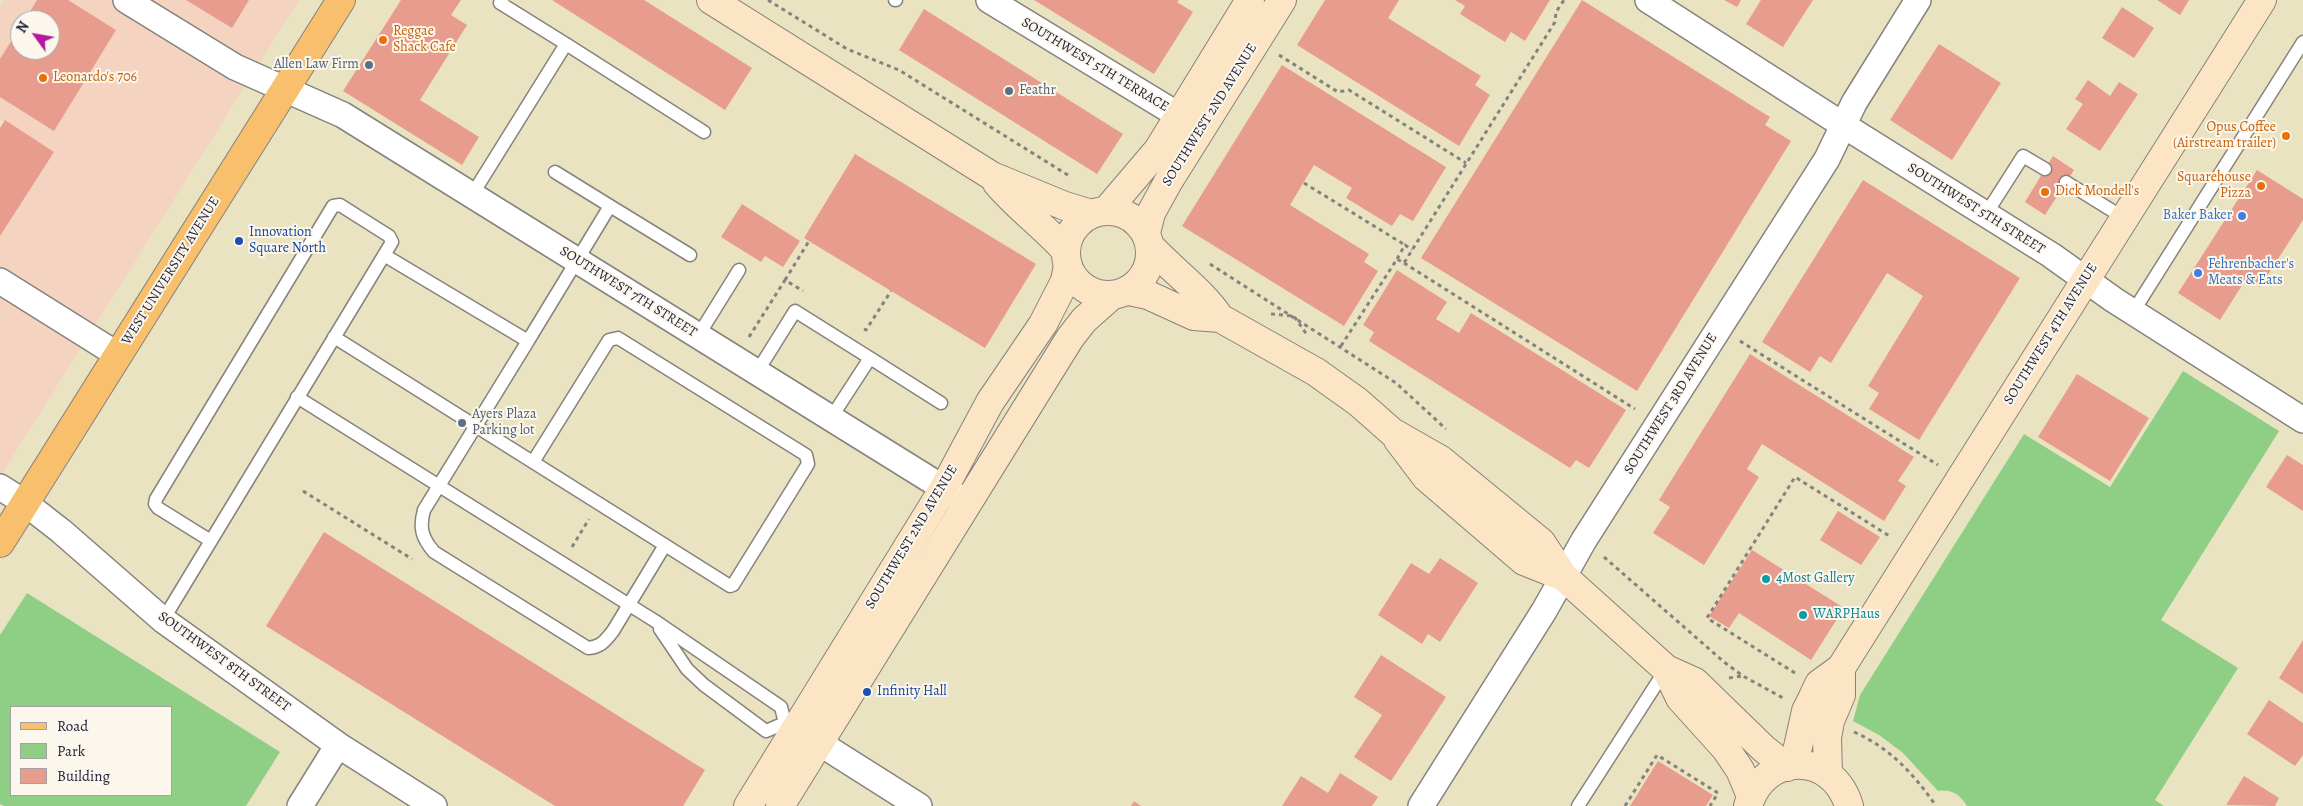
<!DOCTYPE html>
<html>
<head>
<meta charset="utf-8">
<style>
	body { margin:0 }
	#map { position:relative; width:2303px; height:806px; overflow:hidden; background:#eae3c1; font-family:Alegreya,serif }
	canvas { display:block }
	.legend { position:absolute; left:10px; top:706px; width:162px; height:90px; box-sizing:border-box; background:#fbf7ec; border:1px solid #a4a2a5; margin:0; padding:6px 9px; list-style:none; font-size:15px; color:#22223b }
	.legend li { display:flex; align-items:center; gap:10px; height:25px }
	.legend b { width:25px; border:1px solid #a4a2a5 }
	.north { position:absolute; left:10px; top:10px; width:50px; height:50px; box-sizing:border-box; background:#fbf7ec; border:1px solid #a4a2a5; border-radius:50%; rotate:302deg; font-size:14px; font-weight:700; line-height:20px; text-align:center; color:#22223b }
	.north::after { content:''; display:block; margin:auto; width:18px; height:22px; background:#b5179e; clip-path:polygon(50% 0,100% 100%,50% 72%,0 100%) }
</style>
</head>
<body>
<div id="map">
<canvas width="2303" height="806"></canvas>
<ul class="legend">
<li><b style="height:6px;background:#f8bf6c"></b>Road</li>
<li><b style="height:14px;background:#8fcf85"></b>Park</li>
<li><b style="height:14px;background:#e89c8e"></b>Building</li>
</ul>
<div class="north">N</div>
</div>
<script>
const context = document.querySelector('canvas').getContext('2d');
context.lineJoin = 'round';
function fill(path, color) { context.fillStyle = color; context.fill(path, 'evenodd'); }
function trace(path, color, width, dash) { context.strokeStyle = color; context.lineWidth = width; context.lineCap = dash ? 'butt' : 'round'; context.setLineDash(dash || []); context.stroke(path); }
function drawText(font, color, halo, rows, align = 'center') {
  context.font = font + ' Alegreya,serif'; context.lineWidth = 4; context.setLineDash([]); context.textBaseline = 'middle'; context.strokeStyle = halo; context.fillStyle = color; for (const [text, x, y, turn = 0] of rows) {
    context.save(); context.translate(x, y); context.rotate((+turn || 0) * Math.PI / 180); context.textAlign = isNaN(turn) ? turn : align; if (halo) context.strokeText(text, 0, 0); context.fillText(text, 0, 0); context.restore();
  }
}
const built = new Path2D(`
	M4 0H299L0 477V129L4 122 0 119V6ZM20 20H50V50H20Z`);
const green = new Path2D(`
	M2183 371 2279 431 2161 620 2238 668 2155 800 2164 806H1967C1960 795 1952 789 1938 791L1903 753 1879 735 1853 721 1860 695 2024 434 2110 487Z
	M27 593 280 752 246 806H4L0 804V635ZM11 707H171V795H11Z`);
const building = new Path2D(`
	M37 0H68L116 30 54 131 0 97V59L20 27V50H50V20H25Z
	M186 0H249L232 28Z
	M401 0H461L451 15 467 25 420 100 479 137 462 165 343 91Z
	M552 0H644L752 68 725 110Z
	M1034 0H1179L1177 2 1193 12 1154 74Z
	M1325 0H1399L1388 18 1481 76 1475 85 1490 95 1459 146 1297 45Z
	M1455 0H1550L1525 41 1511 32 1505 42 1460 14 1465 6Z
	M1582 0 1770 117 1765 125 1791 141 1637 391 1421 258Z
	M1724 0H1741L1737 7Z
	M1761 0H1813L1783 47 1746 24Z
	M2157 0H2189L2180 15Z
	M2122 7 2154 28 2134 58 2102 38Z
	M924 9 1123 134 1097 174 899 50Z
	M1939 44 2001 83 1952 160 1890 120Z
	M1282 65 1446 167 1413 221 1400 214 1392 226 1346 198 1352 188 1314 165 1290 205 1369 254 1364 262 1378 271 1344 326 1182 226Z
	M2088 80 2110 96 2119 82 2138 94 2100 151 2066 129 2083 104 2075 99Z
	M5 120 54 152 0 236V128Z
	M855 154 1036 264 985 348 804 238Z
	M2053 156 2074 170 2045 215 2025 202Z
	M2257 170 2303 199V220L2260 287 2246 279 2220 320 2178 293Z
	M1863 180 2020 278 1919 440 1869 409 1879 393 1868 386 1923 296 1887 273 1831 363 1820 356 1810 372 1762 342Z
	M742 204 800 241 783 267 765 256 761 262 721 237Z
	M1397 270 1447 302 1436 319 1459 333 1471 313 1626 410 1589 468 1576 460 1570 468 1369 341 1374 332 1363 325Z
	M1750 354 1914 457 1898 481 1906 486 1884 521 1762 444 1747 469 1759 477 1704 565 1653 533 1670 507 1659 500Z
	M2077 374 2149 418 2110 481 2038 437Z
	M2287 455 2303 465V511L2266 487Z
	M1838 511 1880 537 1861 565 1820 540Z
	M324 532 705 770 683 806H555L266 626Z
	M1752 550 1844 608 1811 660 1739 613 1729 628 1709 616Z
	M1440 558 1478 583 1440 642 1428 634 1422 644 1378 615 1411 563 1429 574Z
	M2303 640V694L2279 678Z
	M1381 655 1446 697 1391 781 1354 757 1382 715 1354 697Z
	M2269 700 2303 723V755L2295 766 2247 734Z
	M1658 761 1713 795 1706 806H1630Z
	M1340 773 1378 797 1372 806H1282L1301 776 1328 793Z
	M2244 776 2279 798 2275 806 2226 805Z
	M1134 801 1141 806H1131Z`);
const path = new Path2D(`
	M768 0 847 49 899 70 1071 177
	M1279 55 1338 92 1349 90 1466 163
	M1304 183 1405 245
	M1397 259 1405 245 1412 250
	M1404 263 1635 409
	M1210 264 1396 383 1446 429
	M785 280 809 241
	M1271 314 1294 316 1307 335
	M864 329 866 330 891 291
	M749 337 785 280 803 291
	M1740 341 1938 465
	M1341 346 1397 259 1404 263 1555 22 1556 12 1564 0
	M303 491 412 559
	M572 547 589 519
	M1604 557 1724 662 1743 676 1783 698
	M1795 673 1707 618 1795 477 1891 537
	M1729 678 1742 676
	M1854 732C1890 748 1914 774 1936 806
	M1625 806 1657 755 1718 793 1710 806`);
const lane = new Path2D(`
	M502 0 500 3 566 44
	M895 0H896
	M555 172 610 206
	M2066 182 2124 218
	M472 195 566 44 704 132
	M1986 214 2023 156 2045 169
	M384 255 528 341 610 206 690 255
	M2133 312 2303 42
	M698 336 739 270
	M334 337 730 586 733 585 808 464 806 455 618 338 609 340 533 462
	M528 341 424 510C419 528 422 538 434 552L588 648C601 647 605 641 613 631L665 545
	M757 372 795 311 870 358
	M297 397 655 621 781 707 785 723 795 729
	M831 418 870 358 941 403
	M163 620 392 242 389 236 340 205 333 206 156 499 155 504 158 508 211 541
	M660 629 687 669 704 685 766 731 785 723
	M1578 806 1666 669`);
const street = new Path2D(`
	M126 0 235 67 343 115 961 499
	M989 0 1196 126
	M1648 0 1843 125 2051 255 2114 300 2303 420
	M0 281 118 355
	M0 487 25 503 61 531 163 620 338 745 434 806
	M802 732 919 806
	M300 806 338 745
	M1421 806 1544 611 1584 540 1827 159 1854 103 1918 0`);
const secondary = new Path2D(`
	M711 0 992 176 1065 206 1091 214
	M997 183C1018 208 1045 227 1066 251
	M1066 253a42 42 0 1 1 84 0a42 42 0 1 1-84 0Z
	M1106 211 1158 150 1250 0
	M1146 233 1151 213 1168 182 1282 0
	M1151 247C1173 271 1201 290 1220 318
	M1129 291 1148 295 1194 316 1220 318 1316 372 1358 402 1392 432 1441 460 1541 542 1564 577 1666 669 1695 682 1764 749 1787 767
	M1398 440 1426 477 1524 561 1564 577
	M1666 669 1680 698 1726 749 1740 770 1751 796
	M1794 765 1806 711 1812 699 1819 684 1841 668 2262 0
	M1828 773 1827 738 1830 721 1841 695V668
	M748 806 944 488 990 402 1043 324 1065 281 1068 265
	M780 806 1070 338 1084 320 1111 296
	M1748 806C1764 751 1833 751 1849 806`);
const primary = new Path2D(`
	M0 543 341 0`);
const markers = [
	[383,40,5,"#e8710a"],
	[369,65,5,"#5c6f8a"],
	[43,78,5,"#e8710a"],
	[1009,91,5,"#5c6f8a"],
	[2286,136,5,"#e8710a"],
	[2261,186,5,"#e8710a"],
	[2045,192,5,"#e8710a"],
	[2242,216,5,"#3f7fe0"],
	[239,241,5,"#1a4fb4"],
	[2198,273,5,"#3f7fe0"],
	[462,423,5,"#5c6f8a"],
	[1766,579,5,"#0f9aa8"],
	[1803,615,5,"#0f9aa8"],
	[867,692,5,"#1a4fb4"]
];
const foodNames = [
	["Reggae",393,32],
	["Shack Cafe",393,48],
	["Leonardo's 706",53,78],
	["Opus Coffee",2276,128,"right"],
	["(Airstream trailer)",2276,144,"right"],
	["Squarehouse",2251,178,"right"],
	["Pizza",2251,194,"right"],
	["Dick Mondell's",2055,192]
];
const serviceNames = [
	["Allen Law Firm",359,65,"right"],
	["Feathr",1019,91],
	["Ayers Plaza",472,415],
	["Parking lot",472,431]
];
const streetNames = [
	["SOUTHWEST 5TH TERRACE",1095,65,31],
	["SOUTHWEST 2ND AVENUE",1210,115,-58],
	["SOUTHWEST 5TH STREET",1976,209,32],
	["WEST UNIVERSITY AVENUE",171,271,-58],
	["SOUTHWEST 7TH STREET",628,292,32],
	["SOUTHWEST 4TH AVENUE",2051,334,-58],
	["SOUTHWEST 3RD AVENUE",1671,404,-58],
	["SOUTHWEST 2ND AVENUE",912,537,-59],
	["SOUTHWEST 8TH STREET",224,662,36]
];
const shopNames = [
	["Baker Baker",2232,216],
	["Fehrenbacher's",2208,265,"left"],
	["Meats & Eats",2208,281,"left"]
];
const transitNames = [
	["Innovation",249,233],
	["Square North",249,249],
	["Infinity Hall",877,692]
];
const cultureNames = [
	["4Most Gallery",1776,579],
	["WARPHaus",1813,615]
];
fill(built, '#f4d3c1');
fill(green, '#8fcf85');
fill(building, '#e89c8e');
trace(lane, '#86827e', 15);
trace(street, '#86827e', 28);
trace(secondary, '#86827e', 30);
trace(primary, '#86827e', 30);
trace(path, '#86827e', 3, [4, 4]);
trace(lane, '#fff', 12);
trace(street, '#fff', 25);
trace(secondary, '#fce5c4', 28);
trace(primary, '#f8bf6c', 28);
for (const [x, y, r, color] of markers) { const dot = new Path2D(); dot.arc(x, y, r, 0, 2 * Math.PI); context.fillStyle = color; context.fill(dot); trace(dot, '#fbf7ec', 2); }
drawText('14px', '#c56008', '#fbf7ec', foodNames, 'left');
drawText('14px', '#4e5e75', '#fbf7ec', serviceNames, 'left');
drawText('14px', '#22223b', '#fbf7ec', streetNames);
drawText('14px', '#366cbe', '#fbf7ec', shopNames, 'right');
drawText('14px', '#164399', '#fbf7ec', transitNames, 'left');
drawText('14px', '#0d838f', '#fbf7ec', cultureNames, 'left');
</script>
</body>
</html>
